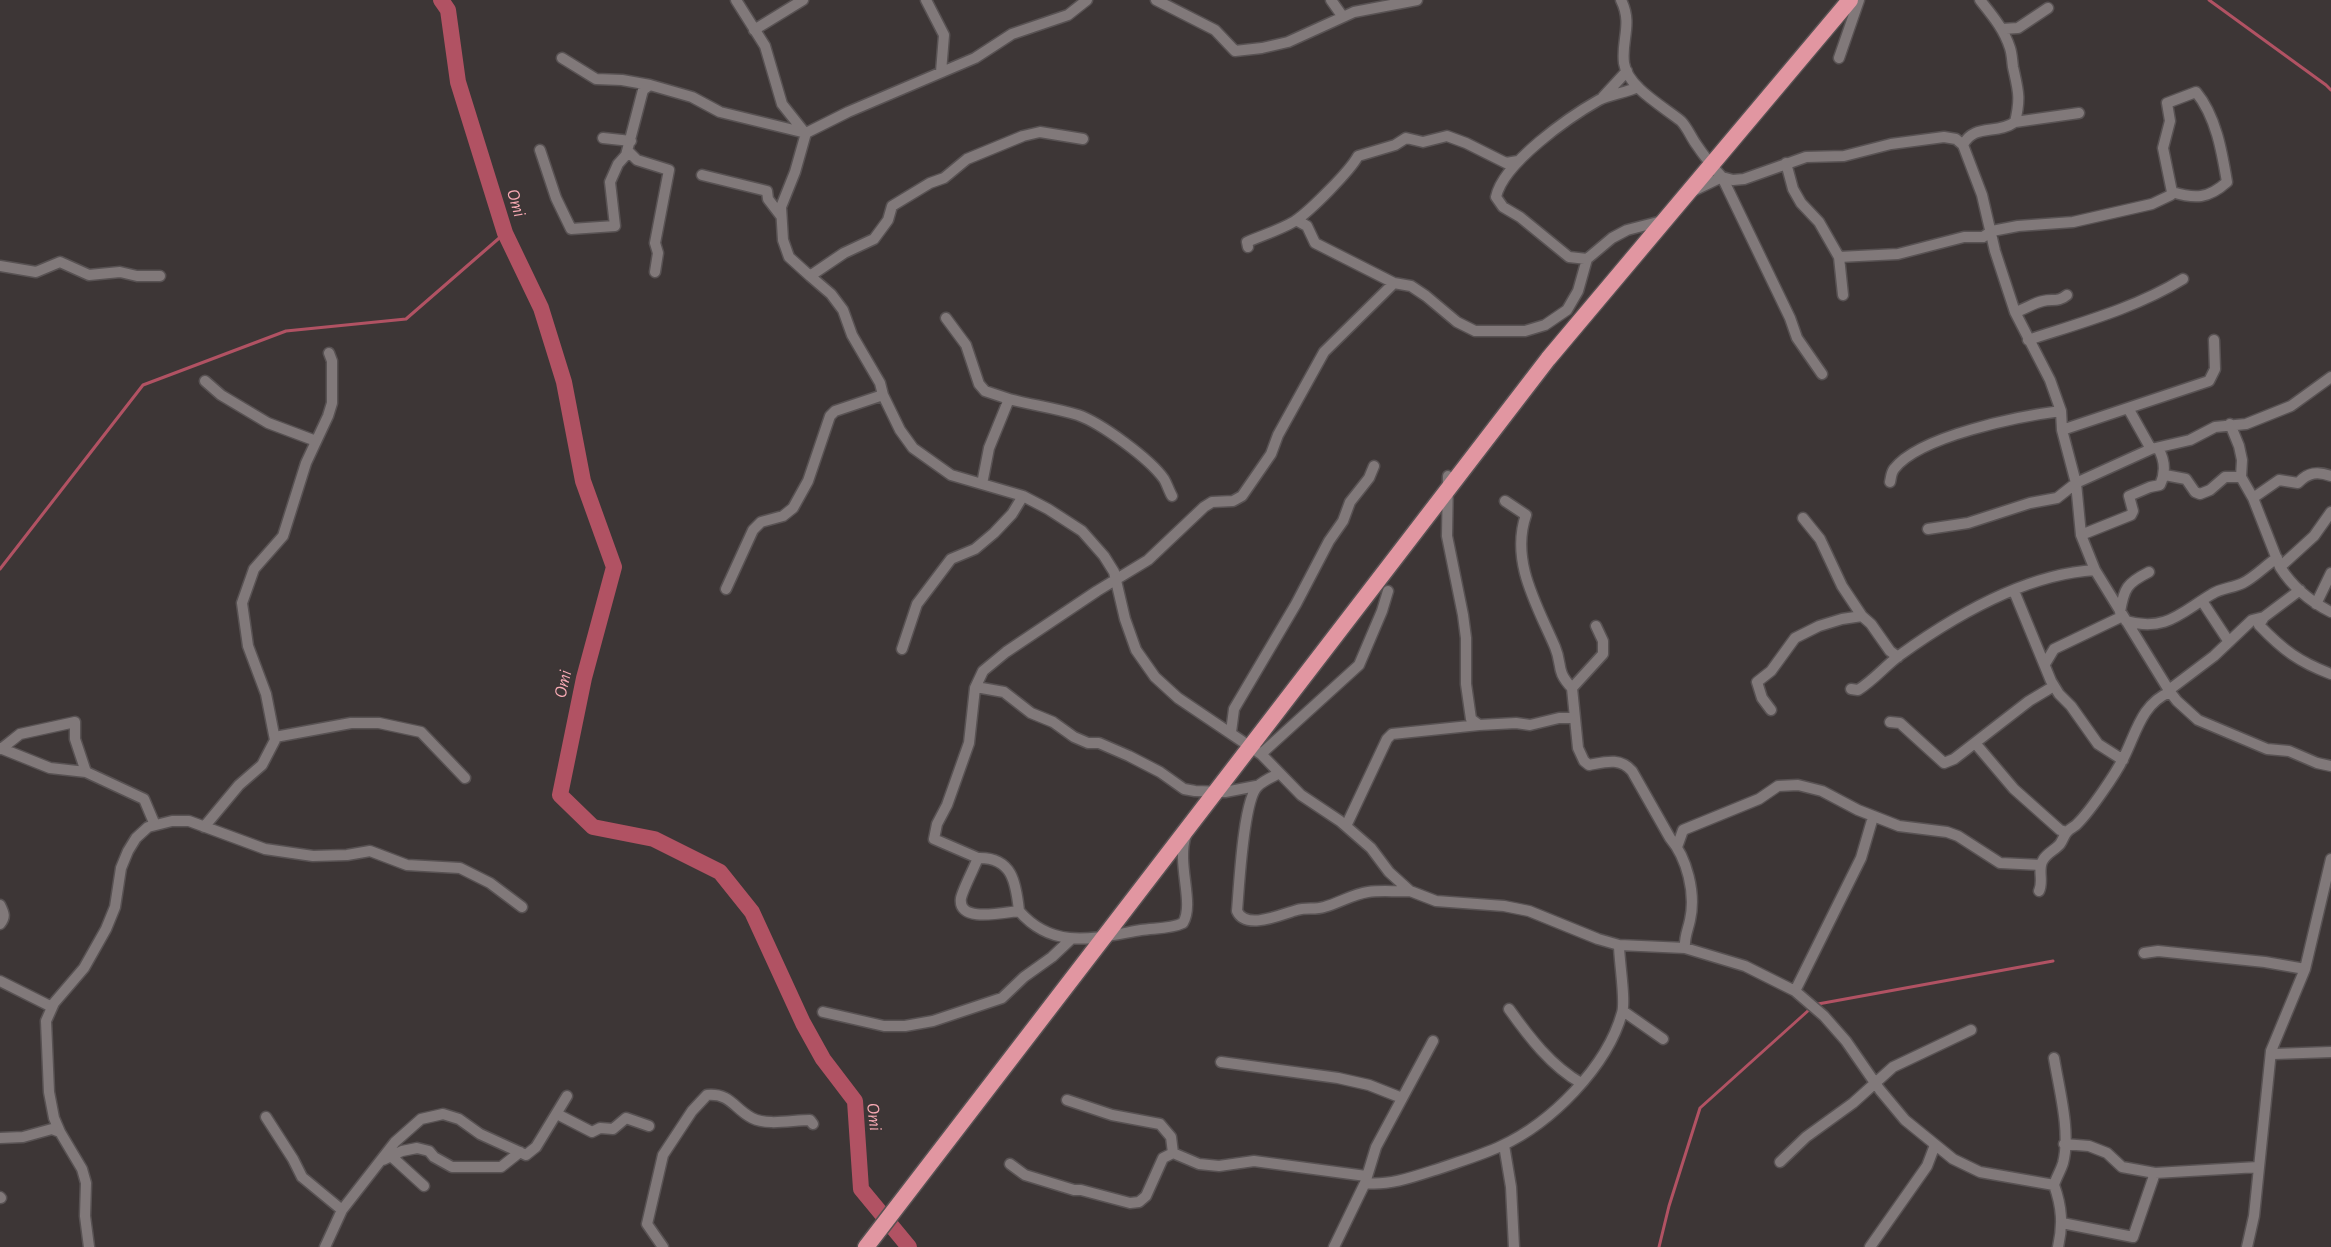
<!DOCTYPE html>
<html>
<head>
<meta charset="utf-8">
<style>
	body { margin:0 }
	canvas { display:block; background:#3d3636 }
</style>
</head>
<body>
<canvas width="2331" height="1247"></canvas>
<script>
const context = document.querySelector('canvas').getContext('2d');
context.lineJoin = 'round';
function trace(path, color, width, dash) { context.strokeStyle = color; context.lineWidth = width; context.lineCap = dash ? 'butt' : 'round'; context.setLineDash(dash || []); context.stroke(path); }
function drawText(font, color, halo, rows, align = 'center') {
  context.font = font + ' "Alegreya Sans",sans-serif'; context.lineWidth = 4.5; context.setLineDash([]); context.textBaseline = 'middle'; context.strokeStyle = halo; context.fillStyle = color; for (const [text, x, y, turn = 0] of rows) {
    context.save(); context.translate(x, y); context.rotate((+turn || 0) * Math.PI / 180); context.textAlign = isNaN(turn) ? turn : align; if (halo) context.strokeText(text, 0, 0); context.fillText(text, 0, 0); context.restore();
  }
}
const stream = new Path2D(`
	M2209 0 2326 85 2331 90
	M0 569 143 385 286 331 406 319 505 233
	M1818 1004 2053 961
	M1659 1247 1669 1206 1700 1108 1810 1009`);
const river = new Path2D(`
	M441 0 448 10 458 82 505 233 541 308 564 382 583 481 614 567 584 678 560 795 593 827 654 839 720 872 752 912 803 1023 823 1059 855 1101 861 1189 909 1247`);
const minor = new Path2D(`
	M736 0 765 46 782 104 805 133
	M926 0 944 35 941 72
	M1156 0 1215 30 1235 51 1262 48 1288 42 1354 12 1417 0
	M1331 0 1343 17
	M1621 0C1633 24 1621 40 1624 63 1627 87 1664 107 1681 121 1687 127 1691 137 1696 144 1704 156 1712 166 1722 177L1790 318 1797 338 1822 374
	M1980 0C1992 15 2004 29 2010 48 2012 54 2012 60 2013 67 2018 90 2021 97 2015 122
	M2002 29 2018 28 2048 8
	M754 30 803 0
	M562 58 596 79 622 80 650 85
	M1839 58 1859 0
	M2196 92C2216 116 2222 152 2227 182 2208 199 2195 199 2172 192L2163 148 2170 121 2167 103Z
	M1603 97 1627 71
	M806 133 795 172 781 207 783 240 789 257 810 276 844 253 874 239 888 220 892 206 930 183 944 178 967 159 1023 136 1040 132 1083 139
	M603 138 631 141
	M1963 145C1974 123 1997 135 2015 122L2079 113
	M540 150 556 198 571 229 615 226 610 182 618 164 626 155 643 90 650 85 692 97 720 112 806 133 848 112 975 58 1012 34 1068 15 1087 0
	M628 151 637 160 669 170 655 243 658 253 655 272
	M1786 163 1793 189 1801 203 1819 222 1839 257 1843 295
	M702 175 767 191 768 199 781 216
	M1693 191 1722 177 1733 180 1744 179 1806 157 1844 156 1891 144 1944 137 1956 139 1963 145 1982 195 1995 251 2015 312 2050 380 2061 411 2062 430 2076 483 2081 535 2095 570 2170 692 2177 701 2198 720 2267 749 2289 751 2317 763 2331 766
	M1296 220 1307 226 1315 243 1394 283 1411 286 1426 296 1457 322 1475 331H1525L1545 325 1567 310 1578 291 1587 259 1612 238 1627 230 1662 221 1664 218
	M1248 247 1247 242C1263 235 1280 230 1295 221 1310 211 1350 171 1358 156L1395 145 1406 138 1423 142 1447 136 1466 143 1506 163 1518 161
	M1839 257 1898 254 1964 237H1983L1992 231 2018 226 2073 222 2152 204 2171 195 2172 192
	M1587 259 1569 257 1520 217 1503 207 1496 197C1503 163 1569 117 1599 100 1610 94 1626 93 1638 87
	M0 266 36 272 60 262 89 275 120 272 137 276H160
	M810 276 831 294 843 310 852 335 880 383 883 395 900 430 913 448 951 475 1023 496 1048 509 1082 531 1104 556 1114 572 1125 619 1136 650 1155 677 1178 698 1261 754 1301 795 1340 821 1371 848 1389 872 1410 891 1436 901 1504 906 1529 911 1598 939 1619 945 1685 948 1745 966 1795 991 1824 1016 1846 1041 1880 1090 1905 1120 1953 1159 1980 1172 2054 1185
	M2015 312C2026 309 2033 303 2043 301 2053 299 2059 302 2067 295
	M946 318 966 345 979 384 985 391 1009 399
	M2028 340C2080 323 2136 308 2183 279
	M205 381 221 395 268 423 316 441
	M2128 408 2151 449
	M2230 424 2239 446 2242 460 2241 477 2253 498 2280 567C2292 586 2311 602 2331 612
	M2062 430 2209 381 2215 369 2214 340
	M2165 475 2186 479 2195 492 2200 494 2210 490 2225 477H2241
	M1448 476 1447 536 1463 615 1466 638V684L1471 719 1479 725 1516 723 1530 725 1559 718H1574
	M1890 482C1891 478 1891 473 1894 469 1919 436 2020 416 2061 411
	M982 484 989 448 1009 399C1032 405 1055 408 1078 415 1101 423 1150 459 1164 479 1167 484 1169 491 1172 496
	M2253 498 2279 480 2298 483C2308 472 2318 471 2331 476
	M1505 501 1526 515C1510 561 1537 605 1555 647 1563 666 1555 670 1572 688
	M1803 518 1820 539 1842 586 1862 616 1871 624 1890 651 1898 657
	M1928 529 1968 523 2030 503 2057 498 2076 483 2151 449 2190 440 2215 427 2246 424 2291 406 2331 377
	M2081 535 2131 515 2133 511 2129 496 2150 487 2160 485C2166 472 2165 460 2158 448
	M2280 567 2314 536 2331 512
	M726 589 753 530 761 522 783 516 793 508 808 481 830 416 835 411 883 395
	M2014 591 2051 681 2059 694 2071 706 2098 744 2123 760
	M2202 601 2229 642
	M2316 604 2331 573
	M2120 612C2124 588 2127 583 2149 572
	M2264 617 2259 625C2283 650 2299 662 2331 674
	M2126 621C2166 632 2180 613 2212 594 2221 588 2233 588 2243 583 2255 577 2266 565 2277 558
	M1596 626 1603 641V654L1572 688 1578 748 1584 761 1589 765C1605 762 1620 757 1632 771L1670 838C1687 858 1696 893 1690 920 1688 930 1684 937 1685 948
	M902 649 917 604 951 559 975 549 994 533 1012 514 1023 496
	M2045 664 2054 649 2123 616
	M976 687 1004 692 1031 713 1053 722 1074 737 1088 743H1099L1129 756 1160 772 1184 789 1195 791 1225 792 1256 786
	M1851 689 1858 690C1874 680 1885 666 1900 655 1954 616 2027 574 2095 570
	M2169 690 2214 656 2252 620 2264 617 2300 590
	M1771 710 1762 698 1757 682 1771 671 1795 638 1819 626 1842 619 1862 616
	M1890 722 1900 723 1944 763 1954 759 2029 701 2054 686
	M1231 732 1234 709 1296 604 1329 541 1343 521 1350 502 1369 478 1374 466
	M275 737 351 723H379L421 732 465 778
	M1975 743 2014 789 2060 830 2067 832
	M0 748 50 768 86 772 144 799 155 825
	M1 749 20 734 75 722V739L86 772
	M1261 754 1359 665 1382 611 1388 591
	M1278 774C1272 777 1263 781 1258 786 1243 799 1239 889 1237 911 1246 931 1282 914 1297 910 1306 907 1315 910 1324 907 1339 903 1353 894 1368 892 1382 890 1396 892 1410 891
	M1346 826 1387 739 1392 734 1479 725
	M204 827 239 785 262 765 275 740 266 694 248 646 242 603 254 569 283 536 306 463 328 416 332 403V361L329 353
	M1677 847 1683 830 1759 799 1778 786 1798 785 1822 791 1858 810 1899 826 1947 832 1958 836 2000 863 2041 865
	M978 858C1012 857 1016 882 1019 911 1054 951 1095 938 1141 930 1154 928 1171 929 1183 923 1195 903 1176 864 1186 835
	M2039 891C2044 881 2037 869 2043 860 2047 853 2055 850 2060 844 2063 840 2064 835 2067 832 2070 828 2075 827 2078 823 2090 811 2115 775 2123 759 2136 734 2141 704 2170 692
	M0 905C4 913 6 917 0 924
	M1019 911C1005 912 957 924 961 898 963 889 974 868 978 858L934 839 937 824 947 805 969 743 975 688 983 671 1006 652 1097 591 1148 560 1204 507 1212 502 1233 501 1242 496 1271 454 1278 435 1324 352 1394 283
	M2144 953 2158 951 2265 962 2305 969
	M0 981 52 1007
	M1795 991 1861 858 1873 817
	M1509 1009C1529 1037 1551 1066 1581 1083
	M1623 1011 1663 1039
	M823 1012 884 1026H905L933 1021 1002 998 1024 977 1052 957 1070 940
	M2271 1051 2274 1054 2331 1052
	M2054 1058C2059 1089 2071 1132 2063 1163 2061 1170 2056 1178 2054 1185 2062 1207 2063 1225 2058 1247
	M1221 1062 1338 1078 1369 1085 1402 1098
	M1067 1100 1112 1115 1160 1124 1171 1137 1173 1153 1199 1164 1219 1166 1254 1161 1366 1176
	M557 1114 592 1132 600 1128 613 1129 626 1118 649 1126
	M266 1117 293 1159 302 1177 342 1210
	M0 1138 23 1137 52 1129 60 1132
	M2064 1144 2089 1146 2107 1153 2122 1167 2155 1173 2258 1167
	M1504 1145 1511 1187 1514 1247
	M391 1156 424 1186
	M383 1160 402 1151 417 1148 429 1151 434 1157 452 1167H501L520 1152
	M1780 1162 1806 1137 1853 1103 1893 1067 1971 1030
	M1010 1164 1025 1175 1074 1190H1081L1130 1203 1139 1202 1146 1196 1163 1158 1173 1153
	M1365 1183C1390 1186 1416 1176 1441 1168 1461 1161 1482 1155 1501 1146 1551 1123 1607 1067 1622 1013 1626 1001 1619 961 1619 945
	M0 1197 1 1198
	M2062 1223 2133 1237 2155 1173
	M89 1247 85 1216 86 1183 82 1169 60 1132 54 1118 49 1092 46 1021 54 1003 84 968 106 929 115 907 121 868 128 851 136 838 148 827 172 821H189L265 849 313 856 347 855 370 851 407 865 460 868 490 883 522 907
	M325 1247 342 1210 395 1142 421 1119 443 1114 459 1119 480 1134 526 1155 536 1147 567 1096
	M663 1247 647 1224 663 1155 692 1111 707 1095C731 1093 734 1109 752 1118 768 1126 792 1120 810 1120L813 1124
	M1334 1247 1365 1183 1376 1147 1433 1041
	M1870 1247 1927 1166 1935 1145
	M2247 1247 2254 1216 2271 1051 2305 969 2331 859`);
const trunk = new Path2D(`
	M866 1247 1548 359 1850 0`);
const waterNames = [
	["Omi",516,203,73],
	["Omi",563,684,-77],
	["Omi",874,1117,83]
];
trace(stream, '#b15263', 3);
trace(river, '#b15263', 16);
trace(minor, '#585253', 13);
trace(trunk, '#585253', 19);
trace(minor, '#81797a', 10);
trace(trunk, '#e196a1', 16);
drawText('italic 18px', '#f8aab4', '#3d3636', waterNames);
</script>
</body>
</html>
